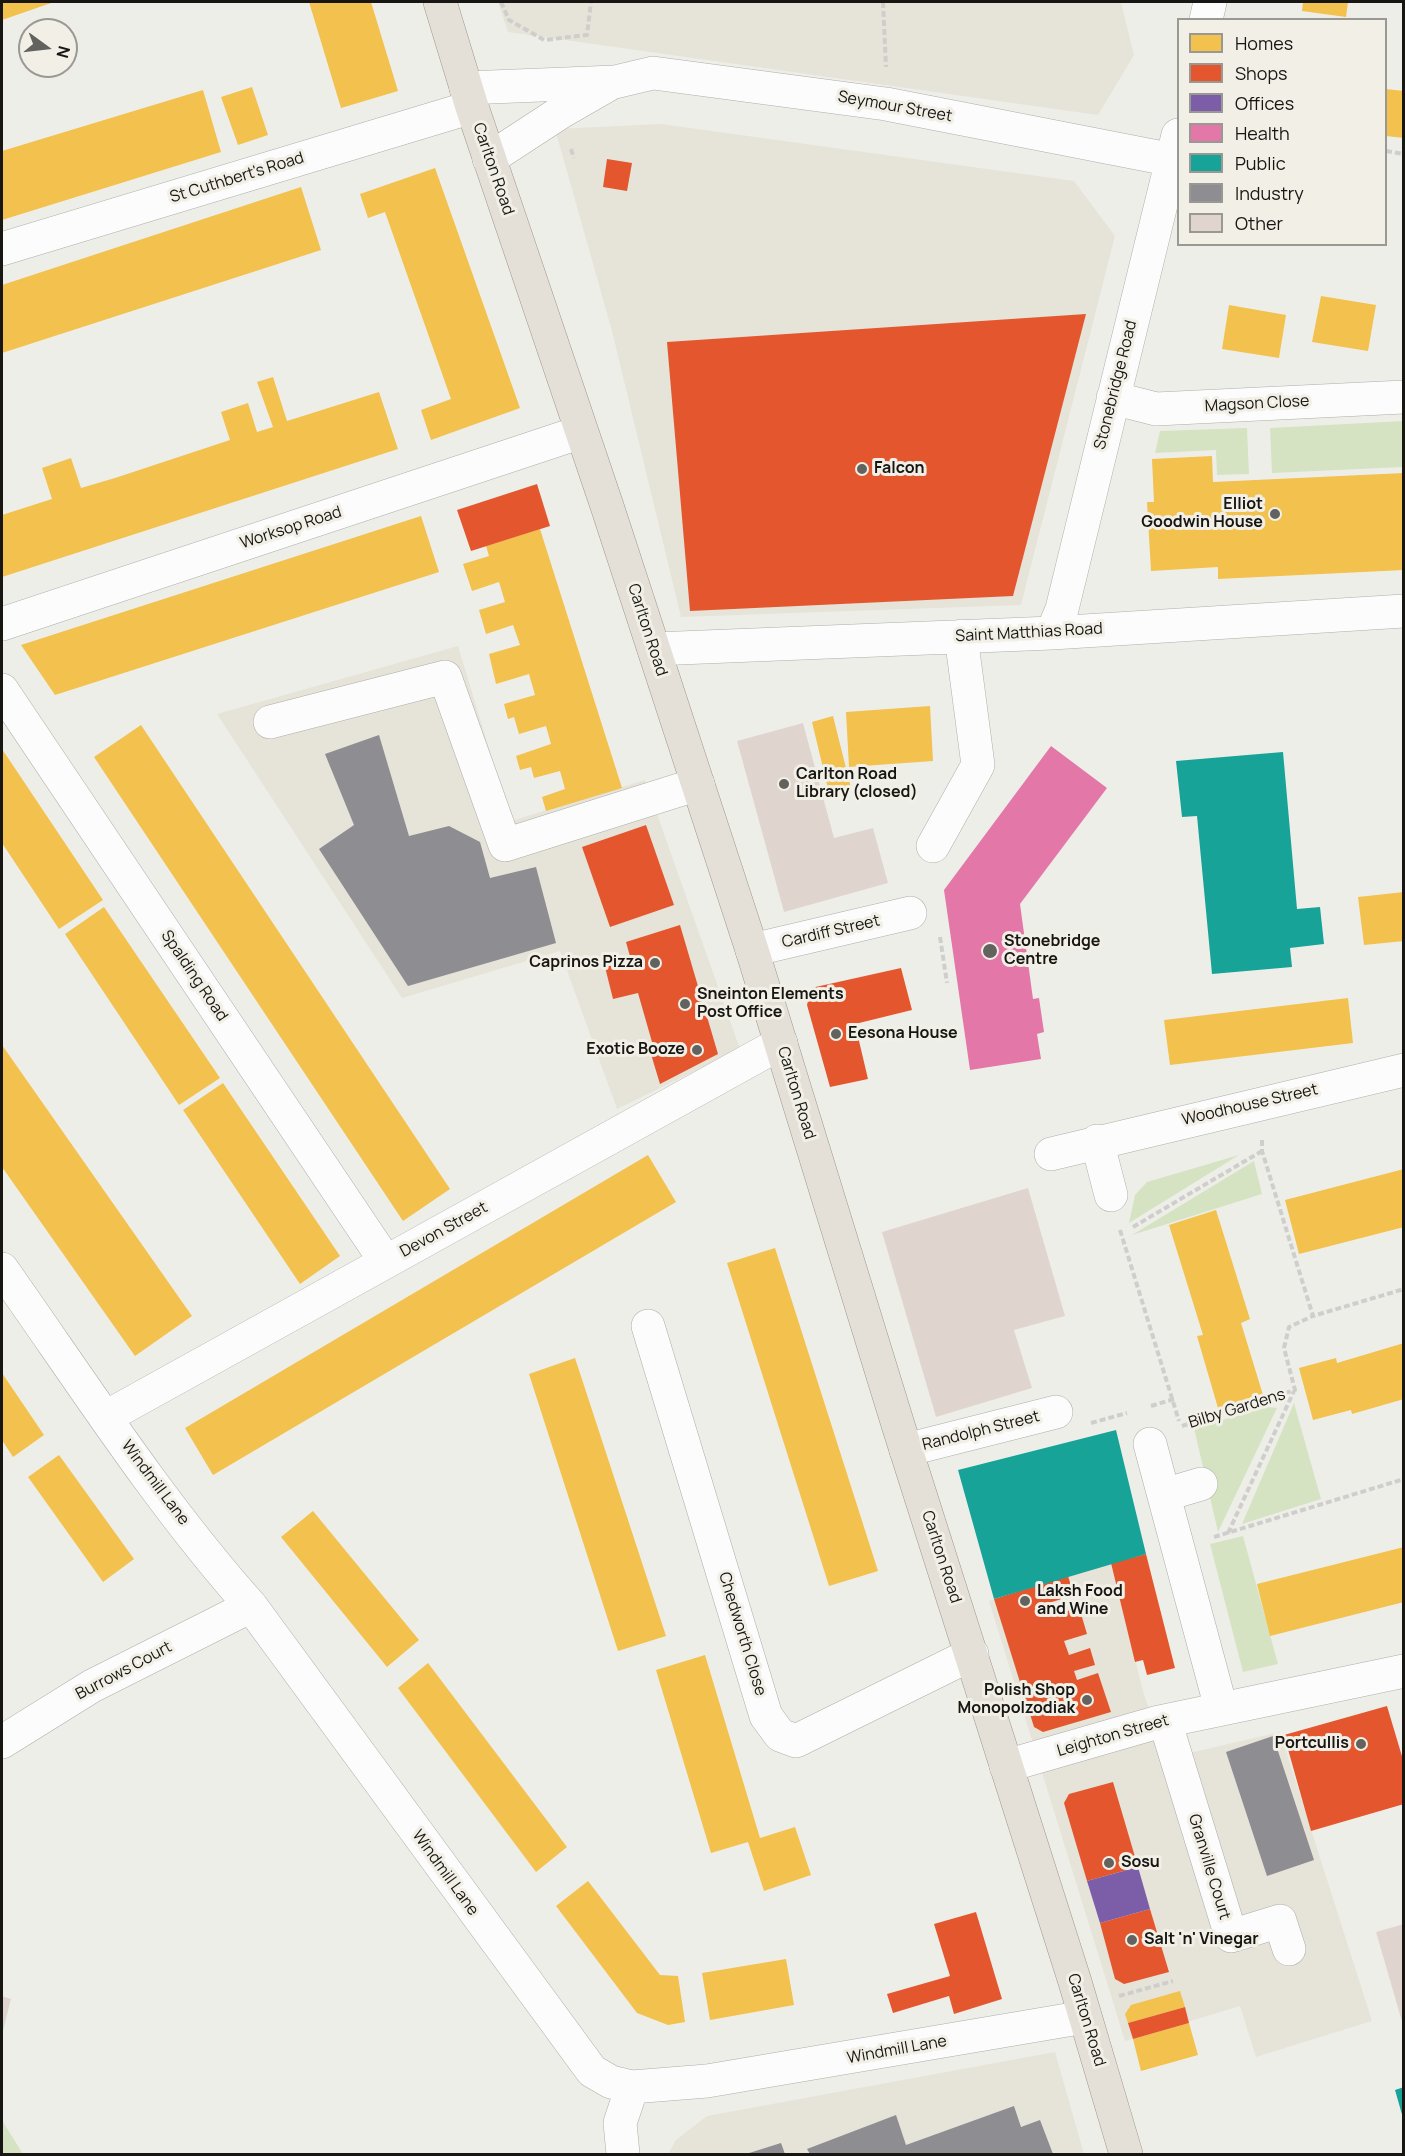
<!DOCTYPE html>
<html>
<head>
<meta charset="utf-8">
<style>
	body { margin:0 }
	#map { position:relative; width:1405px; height:2156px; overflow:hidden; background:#eeeee9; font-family:Manrope,sans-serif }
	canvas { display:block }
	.frame { position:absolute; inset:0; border:3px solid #171613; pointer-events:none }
	.legend { position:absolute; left:1177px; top:18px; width:210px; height:228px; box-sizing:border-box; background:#f1efe6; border:2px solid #9a9892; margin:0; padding:8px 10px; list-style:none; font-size:18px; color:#171613 }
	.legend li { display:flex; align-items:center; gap:12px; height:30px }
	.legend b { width:30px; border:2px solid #9a9892 }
	.north { position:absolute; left:18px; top:18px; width:60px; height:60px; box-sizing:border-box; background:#f1efe6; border:2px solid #9a9892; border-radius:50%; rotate:105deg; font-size:16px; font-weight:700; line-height:24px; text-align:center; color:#171613 }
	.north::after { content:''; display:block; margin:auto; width:21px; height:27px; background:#62625e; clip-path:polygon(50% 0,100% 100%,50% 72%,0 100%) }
</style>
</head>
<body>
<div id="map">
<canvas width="1405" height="2156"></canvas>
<div class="frame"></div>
<ul class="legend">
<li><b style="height:16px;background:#f2c14e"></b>Homes</li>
<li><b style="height:16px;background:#e4572e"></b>Shops</li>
<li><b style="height:16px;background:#7b5ea7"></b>Offices</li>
<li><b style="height:16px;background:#e377a8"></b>Health</li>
<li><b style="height:16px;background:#17a398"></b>Public</li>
<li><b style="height:16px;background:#8d8d92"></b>Industry</li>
<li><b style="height:16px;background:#e0d5ce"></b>Other</li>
</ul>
<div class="north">N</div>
</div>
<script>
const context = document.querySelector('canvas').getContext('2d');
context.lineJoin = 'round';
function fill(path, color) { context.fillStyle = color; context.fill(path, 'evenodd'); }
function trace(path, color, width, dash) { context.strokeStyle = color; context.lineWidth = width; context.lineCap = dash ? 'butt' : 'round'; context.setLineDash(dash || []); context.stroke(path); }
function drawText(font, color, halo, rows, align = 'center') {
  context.font = font + ' Manrope,sans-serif'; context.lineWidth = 6; context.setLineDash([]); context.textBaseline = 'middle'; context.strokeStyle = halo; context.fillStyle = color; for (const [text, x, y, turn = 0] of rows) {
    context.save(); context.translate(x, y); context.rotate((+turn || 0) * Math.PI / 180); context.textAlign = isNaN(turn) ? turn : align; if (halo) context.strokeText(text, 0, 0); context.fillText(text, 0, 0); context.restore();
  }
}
const built = new Path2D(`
	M498 2H1121L1134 55 1098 115 508 32Z
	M661 124 1074 181 1115 236 1021 605 681 617 612 331 555 129Z
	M458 646 511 821 645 780 740 1049 617 1109 560 951 402 998 217 714Z
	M1111 1563 1144 1695 1168 1758 1280 1732 1372 2021 1256 2057 1240 2006 1125 2041 989 1601Z
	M1055 2052 1084 2154H668L676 2140 707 2116Z`);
const green = new Path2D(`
	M1403 421V467L1272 473 1270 428Z
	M1247 428 1249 474 1217 475 1216 450 1155 453 1160 431Z
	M1239 1155 1129 1223 1135 1195 1147 1182Z
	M1254 1161 1262 1194 1132 1235Z
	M1294 1403 1321 1499 1242 1524Z
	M1268 1407 1277 1408 1218 1532 1194 1428Z
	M1243 1536 1278 1664 1243 1672 1210 1544Z
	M2 2122H3L23 2154H2Z`);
const homes = new Path2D(`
	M2 2H54L2 20Z
	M309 2H371L398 91 341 108Z
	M1303 2H1348L1346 17 1302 11Z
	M252 87 268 135 238 145 221 97Z
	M1386 89 1404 91V138L1386 136Z
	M203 90 221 152 2 220V151Z
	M435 168 520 408 431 440 421 410 451 399 385 212 368 218 360 194Z
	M301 187 321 250 2 353V285Z
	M1321 296 1376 305 1368 351 1312 342Z
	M1229 305 1286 315 1279 358 1222 349Z
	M273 377 287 421 379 392 398 449 2 577V515L52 499 42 468 71 458 81 488 115 478 230 440 221 412 248 403 257 432 273 427 257 382Z
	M1212 456 1213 482 1404 473V570L1218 579V567L1151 571 1147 502H1154L1152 459Z
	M421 516 439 572 55 695 21 645Z
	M540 529 622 788 546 811 542 797 565 789 560 771 534 778 531 767 520 770 516 756 551 744 546 726 519 734 514 717 508 719 504 704 535 695 529 674 496 684 489 654 520 645 513 625 486 634 479 610 505 602 499 582 472 591 463 564 489 556 486 546Z
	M930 706 933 761 849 767 846 712Z
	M833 716 851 788 829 793 812 722Z
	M141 725 450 1189 403 1221 94 757Z
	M2 749 103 900 59 929 2 843Z
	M1404 892V941L1364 945 1358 897Z
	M104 907 220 1078 179 1105 65 934Z
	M1348 998 1353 1043 1170 1065 1164 1020Z
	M2 1045 192 1316 135 1356 2 1167Z
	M223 1083 340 1256 300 1284 183 1110Z
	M648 1155 676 1202 213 1475 185 1428Z
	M1404 1169V1227L1299 1254 1285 1200Z
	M1216 1210 1250 1319 1241 1323 1263 1395 1218 1408 1197 1336 1203 1335 1169 1225Z
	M775 1248 878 1571 829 1586 727 1263Z
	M1404 1343V1399L1352 1414 1351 1410 1313 1420 1299 1368 1336 1358 1337 1363Z
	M575 1358 666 1636 618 1651 529 1374Z
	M2 1373 44 1435 13 1457 2 1440Z
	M59 1455 134 1559 103 1582 28 1477Z
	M313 1511 419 1640 387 1667 281 1537Z
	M1404 1547V1602L1270 1636 1257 1584Z
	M705 1655 760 1838 795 1827 811 1875 764 1891 748 1842 711 1853 656 1670Z
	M428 1663 567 1847 536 1872 398 1688Z
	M588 1881 660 1975 678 1976 685 2022 668 2025 637 2013 556 1906Z
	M786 1959 794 2005 710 2020 702 1973Z
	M1180 1991 1185 2007 1128 2023 1125 2014 1131 2005Z
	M1189 2023 1198 2055 1141 2071 1133 2039Z`);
const shops = new Path2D(`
	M607 159 632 163 627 191 603 187Z
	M1086 314 1013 596 690 611 667 342Z
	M537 484 550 526 471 551 457 510Z
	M646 825 674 905 610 927 582 847Z
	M680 925 718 1054 660 1084 650 1051 654 1049 638 993 613 999 605 967 631 960 626 942Z
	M901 968 912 1010 855 1024 868 1079 830 1087 807 1005 811 988Z
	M1146 1554 1175 1668 1147 1675 1143 1660 1135 1662 1111 1563Z
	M1068 1576 1074 1595 1052 1602 1053 1606 1056 1615 1079 1607 1087 1634 1064 1641 1069 1655 1090 1648 1095 1665 1074 1671 1077 1680 1098 1673 1111 1712 1043 1732 1034 1727 994 1599Z
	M1387 1706 1404 1763V1804L1311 1831 1284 1735Z
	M1113 1782 1138 1867 1087 1881 1064 1803 1069 1794Z
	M1150 1909 1169 1972 1124 1984 1115 1979 1100 1923Z
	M976 1912 1002 1999 954 2014 949 1996 893 2013 887 1994 950 1976 934 1924Z
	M1185 2007 1189 2023 1133 2039 1128 2023Z`);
const offices = new Path2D(`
	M1138 1867 1150 1909 1100 1923 1087 1881Z`);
const health = new Path2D(`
	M1051 746 1107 788 1020 904 1033 999 1039 998 1044 1032 1037 1034 1041 1059 970 1070 944 890Z`);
const public = new Path2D(`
	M1283 752 1297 909 1320 907 1324 944 1290 948 1292 967 1212 974 1197 816 1182 817 1176 761Z
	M1116 1430 1146 1554 994 1599 958 1470Z
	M1404 2087V2118H1403L1395 2090Z`);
const industry = new Path2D(`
	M379 735 409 836 449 826 480 842 490 878 536 867 556 943 408 986 319 849 354 825 325 754Z
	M1273 1736 1314 1860 1267 1876 1226 1752Z
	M1014 2106 1021 2127 1040 2120 1053 2154H810L807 2149 896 2115 906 2145Z
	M781 2143 785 2154H746Z`);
const building = new Path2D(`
	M803 723 834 838 873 828 888 883 784 912 737 741Z
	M1028 1188 1065 1316 1014 1330 1032 1388 936 1417 882 1232Z
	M1404 1924V2024L1403 2025 1376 1932Z
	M2 1996 11 1999 2 2035Z`);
const path = new Path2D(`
	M501 2 509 20 544 40 587 35 591 2
	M883 2 886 67
	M571 149 574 158
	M1386 151 1404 154
	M940 937 947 983
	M1262 1140V1151L1313 1316 1404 1289
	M1133 1227 1262 1151
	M1120 1230 1179 1421
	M1151 1406 1174 1399
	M1091 1423 1127 1413
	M1182 1426 1295 1390 1284 1348 1289 1327 1313 1316
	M1228 1533 1294 1391
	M1214 1537 1404 1479
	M1119 1996 1173 1981`);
const minor = new Path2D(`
	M1206 20 1210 2
	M466 88 615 82 653 73 886 104 1173 160
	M489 159 561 112 608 85
	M2 249 472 107
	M1113 398 1156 409 1404 397
	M2 624 581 432
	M1052 633 1062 609 1178 135
	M654 649 1052 633 1404 611
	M2 690 386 1262
	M270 722 445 677 505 845 698 784
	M933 846 978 765 961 636
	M752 950 910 913
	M1097 1141 1111 1195
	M1051 1154 1404 1070
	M2 1269C81 1381 159 1503 251 1606L592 2071 611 2082 632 2087 707 2081 1085 2017
	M648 1326 766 1716 780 1735 796 1741 972 1654
	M106 1417 781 1043
	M1150 1444 1221 1708
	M906 1450 1056 1412
	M1164 1495 1201 1484
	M1165 1721 1231 1936 1280 1921 1289 1949
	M2 1742 92 1686 251 1606
	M1006 1766 1155 1723 1404 1671
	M623 2154 620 2123 632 2087`);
const major = new Path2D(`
	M440 2 472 107 607 506 752 950 899 1428 1075 1982 1126 2154`);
const markers = [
	[862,469,6,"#62625e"],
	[1275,514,6,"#62625e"],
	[784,784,6,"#62625e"],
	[990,951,8,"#62625e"],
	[655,963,6,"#62625e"],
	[685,1004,6,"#62625e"],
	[836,1034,6,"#62625e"],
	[697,1050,6,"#62625e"],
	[1025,1601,6,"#62625e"],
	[1087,1700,6,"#62625e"],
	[1361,1744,6,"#62625e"],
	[1109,1863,6,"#62625e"],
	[1132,1940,6,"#62625e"]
];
const streetNames = [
	["Seymour Street",895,107,10],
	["Carlton Road",493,169,71],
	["St Cuthbert's Road",237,178,-17],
	["Stonebridge Road",1116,385,-76],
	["Magson Close",1257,404,-3],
	["Worksop Road",291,528,-18],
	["Carlton Road",647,630,72],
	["Saint Matthias Road",1029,633,-3],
	["Cardiff Street",831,932,-13],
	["Spalding Road",194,976,56],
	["Carlton Road",796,1093,73],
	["Woodhouse Street",1250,1105,-13],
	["Devon Street",444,1230,-29],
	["Bilby Gardens",1237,1409,-17],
	["Randolph Street",981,1431,-14],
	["Windmill Lane",155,1483,53],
	["Carlton Road",941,1557,72],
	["Chedworth Close",742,1634,73],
	["Burrows Court",124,1671,-28],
	["Leighton Street",1113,1736,-16],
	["Granville Court",1209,1867,73],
	["Windmill Lane",445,1873,54],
	["Carlton Road",1086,2020,73],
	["Windmill Lane",897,2050,-10]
];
const poiNames = [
	["Falcon",874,469],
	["Elliot",1263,505,"right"],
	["Goodwin House",1263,523,"right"],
	["Carlton Road",796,775],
	["Library (closed)",796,793],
	["Stonebridge",1004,942],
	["Centre",1004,960],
	["Caprinos Pizza",643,963,"right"],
	["Sneinton Elements",697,995],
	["Post Office",697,1013],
	["Eesona House",848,1034],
	["Exotic Booze",685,1050,"right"],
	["Laksh Food",1037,1592],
	["and Wine",1037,1610],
	["Polish Shop",1075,1691,"right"],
	["Monopolzodiak",1075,1709,"right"],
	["Portcullis",1349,1744,"right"],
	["Sosu",1121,1863],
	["Salt 'n' Vinegar",1144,1940]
];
fill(built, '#e6e3d8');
fill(green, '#d5e3c2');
fill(homes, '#f2c14e');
fill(shops, '#e4572e');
fill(offices, '#7b5ea7');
fill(health, '#e377a8');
fill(public, '#17a398');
fill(industry, '#8d8d92');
fill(building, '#e0d5ce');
trace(minor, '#adada9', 34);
trace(major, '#9f9989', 34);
trace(path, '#cfcecc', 4, [6, 3]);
trace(minor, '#fcfcfc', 33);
trace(major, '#e4e0d8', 33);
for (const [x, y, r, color] of markers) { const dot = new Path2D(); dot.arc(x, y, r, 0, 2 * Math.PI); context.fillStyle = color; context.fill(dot); trace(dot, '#f1efe6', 2); }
drawText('16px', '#171613', '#f1efe6', streetNames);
drawText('bold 16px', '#171613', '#f1efe6', poiNames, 'left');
</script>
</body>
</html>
